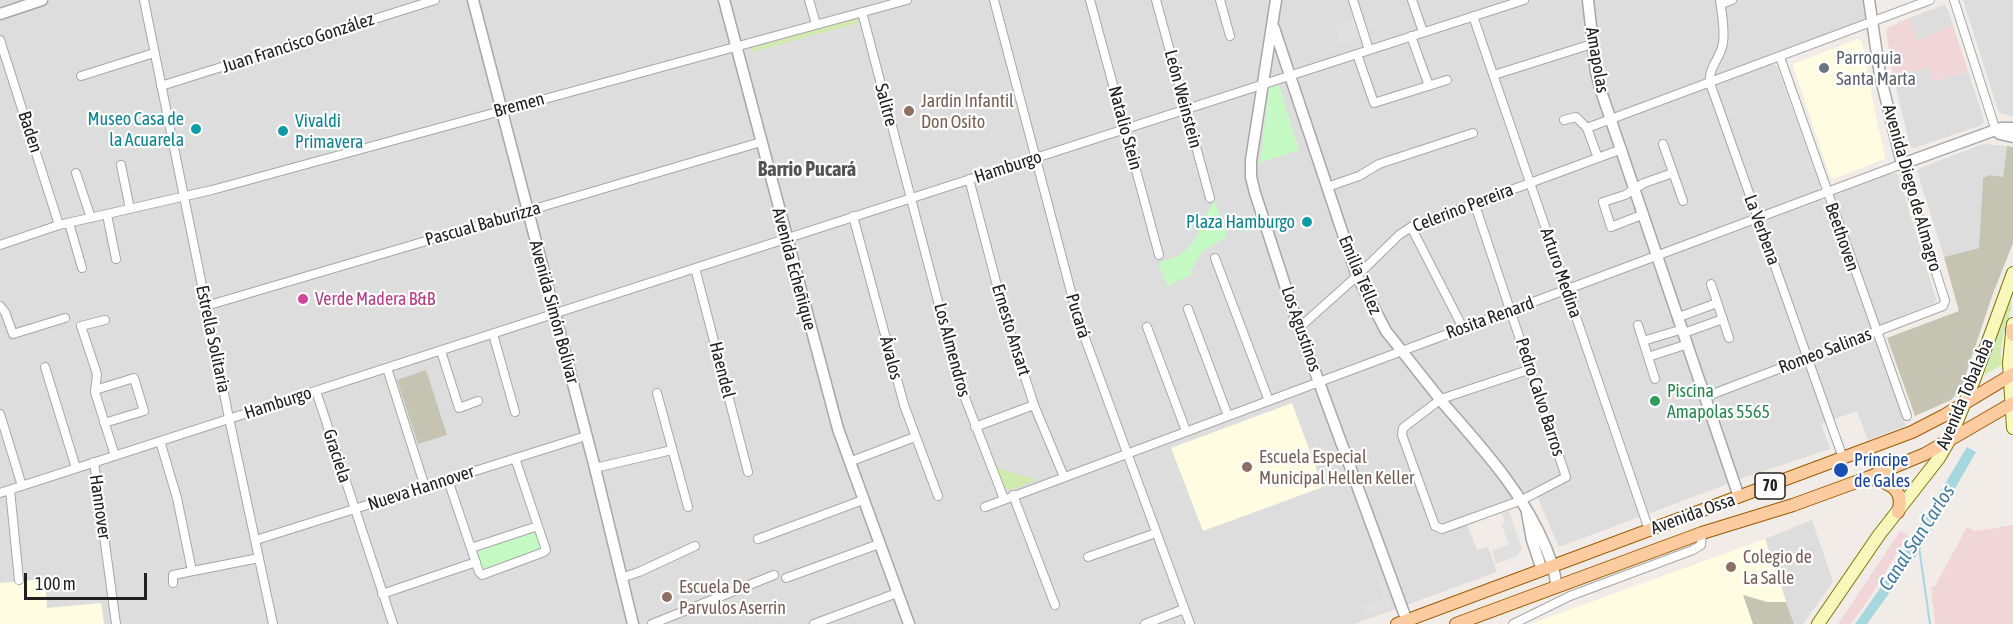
<!DOCTYPE html>
<html>
<head>
<meta charset="utf-8">
<style>
	body { margin:0 }
	#map { position:relative; width:2013px; height:624px; overflow:hidden; background:#f1ece7; font-family:"Asap Condensed",sans-serif }
	canvas { display:block }
	.scale { position:absolute; left:24px; top:573px; width:123px; height:27px; box-sizing:border-box; border:3px solid #202020; border-top:0; padding-left:8px; font-size:18px; line-height:21px; white-space:nowrap; color:#202020; -webkit-text-stroke:4px #fff; paint-order:stroke }
</style>
</head>
<body>
<div id="map">
<canvas width="2013" height="624"></canvas>
<div class="scale">100 m</div>
</div>
<script>
const context = document.querySelector('canvas').getContext('2d');
context.lineJoin = 'round';
function fill(path, color) { context.fillStyle = color; context.fill(path, 'evenodd'); }
function trace(path, color, width, dash) { context.strokeStyle = color; context.lineWidth = width; context.lineCap = dash ? 'butt' : 'round'; context.setLineDash(dash || []); context.stroke(path); }
function drawText(font, color, halo, rows, align = 'center') {
  context.font = font + ' "Asap Condensed",sans-serif'; context.lineWidth = 4.5; context.setLineDash([]); context.textBaseline = 'middle'; context.strokeStyle = halo; context.fillStyle = color; for (const [text, x, y, turn = 0] of rows) {
    context.save(); context.translate(x, y); context.rotate((+turn || 0) * Math.PI / 180); context.textAlign = isNaN(turn) ? turn : align; if (halo) context.strokeText(text, 0, 0); context.fillText(text, 0, 0); context.restore();
  }
}
const residential = new Path2D(`
	M0 0H1865L1867 14 1864 20 1769 56 1771 63 1777 66 1820 186 1818 191 1821 200 1826 202 1833 199 1835 194 1891 173 1898 174 1936 299 1934 303 1872 328 1906 426 1868 440 1857 411 1821 424 1830 449 1749 476 1559 547 1534 489 1465 518 1477 550 1488 547 1497 572 1354 624H0Z
	M1963 0H2013V116L1999 113Z
	M1944 5 1947 7 1953 25 1917 40 1909 18Z
	M1931 68 1934 82 1968 71 1984 120 1982 125 1914 148 1910 146 1893 75Z
	M1983 144 2007 146 2003 177 1990 175 1983 178 1979 248 1944 257 1917 171 1920 168Z
	M1812 520 1833 582 1803 624H1794L1765 539Z`);
const commercial = new Path2D(`
	M1909 18 1918 40 1953 25 1968 71 1934 82 1930 68 1893 75 1886 31 1889 27Z
	M2013 525V624H1935L1931 587 1935 586 1967 527 1975 531Z
	M1900 531 1908 535 1869 599 1851 624H1838Z`);
const education = new Path2D(`
	M1858 39 1862 41 1876 118 1885 155 1884 159 1834 179 1830 177 1793 66 1795 63Z
	M1292 403 1323 487 1203 531 1171 448Z
	M1765 539 1786 602H1767L1744 595 1753 624H1530Z
	M45 579 47 608 101 603 104 624H0V583Z`);
const construction = new Path2D(`
	M2007 146 2013 147V243L1992 296 1961 389 1951 400 1915 416 1887 338 1959 311 1944 257 1979 248 1983 178 1990 175 2003 177Z
	M426 370 447 435 418 444 397 380Z
	M1743 595 1767 602H1786L1794 624H1753Z`);
const grass = new Path2D(`
	M857 18 858 23 752 52V48Z
	M2009 302 2012 303C2009 324 1997 343 2002 364L1984 376Z
	M995 467 1037 480 1011 490 1004 489Z`);
const park = new Path2D(`
	M1279 85 1299 150 1260 163 1269 88Z
	M1215 201 1227 236 1202 252 1191 271 1192 275 1167 286 1159 265 1160 262C1201 252 1194 230 1215 201Z
	M538 529 544 548 482 571 474 550Z`);
const parking = new Path2D(`
	M1355 17 1362 38 1341 45 1335 24Z
	M1509 511 1522 548 1517 556 1496 564 1492 551 1509 544 1501 524 1505 523 1502 514Z
	M1383 582 1393 607 1367 617 1362 606 1384 598 1378 584Z`);
const water = new Path2D(`
	M1967 447 1976 452 1918 553 1867 624H1855L1895 567Z`);
const stream = new Path2D(`
	M1919 547 1930 624`);
const minor = new Path2D(`
	M144 0 229 418 273 624
	M809 0 816 24
	M994 0 1079 322 1190 624
	M1090 0 1159 255
	M1156 0 1210 198
	M1220 0 1230 36
	M1353 0 1369 50
	M1412 0 1423 32
	M1720 0C1722 14 1725 29 1723 43 1721 58 1708 67 1710 83L1843 458
	M1954 0 1996 131
	M1721 4 1732 0
	M862 12 960 385 1004 499
	M1473 16 1649 530
	M1411 36 1429 86
	M0 40 59 225
	M1357 54 1374 103 1447 80
	M1780 57 1907 416
	M1494 75 1592 44
	M81 76 154 53
	M161 86 435 0
	M1564 120 1576 117 1587 128
	M1663 144 1683 201
	M1598 158 1587 128 1930 0
	M121 165 130 209
	M76 173 91 218
	M969 179 1004 312 1034 405 1064 477
	M1327 187 1359 176 1379 164 1473 133
	M1474 202 1566 477 1522 500 1442 529 1435 526 1402 435 1403 428 1441 399 1531 369
	M1644 214 1611 227 1603 202 1625 195 1644 183 1673 173
	M107 215 116 259
	M853 216 904 405 938 496
	M69 223 82 268
	M1411 227 1463 328
	M0 245 59 225 212 190 907 0
	M1215 258 1269 401
	M695 268 748 472
	M1711 284 1729 338
	M0 306 5 312 13 334 65 318
	M206 306 761 142
	M1188 309 1228 416
	M1679 317 1717 303
	M105 320 81 326 97 374 95 392 115 456
	M1638 325 1655 379
	M1147 327 1186 431
	M1299 328 1357 276 1399 235 1411 227 1622 149
	M1684 333 1723 319
	M493 334 515 412
	M1643 341 1683 329
	M441 351 459 408 478 401
	M1648 357 1688 344
	M45 367 76 468
	M387 368 425 487
	M95 390 134 378 144 411 104 423
	M316 391 393 624
	M657 393 688 507
	M0 414 22 486
	M975 427 1034 405
	M160 441 177 498 192 571
	M94 462 116 624
	M849 462 915 437
	M595 468 672 450
	M448 480 479 572 482 575 544 552 546 550 515 458
	M10 490 19 580
	M0 493 1524 0
	M1013 495 1055 605
	M985 507 1902 164 1945 301 1943 306 1705 397
	M758 539 863 500
	M256 540 586 436
	M471 548 538 526
	M1088 557 1156 533
	M621 578 639 572 695 546
	M786 578 879 544
	M173 583V575L259 558
	M382 594 476 562
	M652 624 774 575
	M814 624 897 593
	M1145 624 1184 609
	M1513 624 1570 596 1693 550 1701 545 1702 533`);
const tertiary = new Path2D(`
	M473 0 595 468 633 624
	M724 0 838 429 909 624
	M1276 0 1251 160V177L1255 193 1299 328 1408 624
	M1588 0 1596 72 1601 91 1739 497
	M1869 0 1880 75 1902 164 2001 128H2013
	M0 14 42 0
	M1274 28 1357 276 1386 331C1405 355 1424 379 1443 403 1482 448 1523 492 1546 548 1551 561 1556 573 1556 587
	M1996 131 2000 134 2013 137
	M1527 513 1532 540 1542 570`);
const secondary = new Path2D(`
	M2013 324 2009 363 2013 428
	M1818 624 1879 535 1939 458 1949 441 1974 380 2013 273`);
const primary = new Path2D(`
	M2012 330 2013 335
	M1868 478C1887 481 1906 489 1898 512
	M1397 624 1912 432 1945 415 2013 374
	M1456 624 1702 533 1793 505 1867 478 1925 454 2013 403`);
const markers = [
	[1824,68,6,"#6b7280"],
	[909,111,6,"#8d6e63"],
	[196,129,6,"#0f9aa8"],
	[283,131,6,"#0f9aa8"],
	[1307,222,6,"#0f9aa8"],
	[303,299,6,"#d1479c"],
	[1655,401,6,"#2e9e5b"],
	[1247,467,6,"#8d6e63"],
	[1841,470,8,"#1a4fb4"],
	[1731,567,6,"#8d6e63"],
	[667,597,6,"#8d6e63"]
];
const shields = [
	[1770,486,30]
];
const shieldNames = [
	["70",1770,486]
];
const streetNames = [
	["Juan Francisco González",298,43,-18],
	["Amapolas",1597,60,80],
	["León Weinstein",1183,99,75],
	["Bremen",519,105,-15],
	["Salitre",886,105,75],
	["Natalio Stein",1125,128,75],
	["Baden",30,132,72],
	["Hamburgo",1008,167,-18],
	["Avenida Diego de Almagro",1912,188,74],
	["Celerino Pereira",1463,208,-21],
	["Pascual Baburizza",483,224,-16],
	["La Verbena",1762,230,70],
	["Beethoven",1842,237,71],
	["Avenida Echeñique",794,269,75],
	["Arturo Medina",1561,273,71],
	["Emilia Téllez",1360,275,67],
	["Avenida Simón Bolívar",554,312,75],
	["Pucará",1078,316,73],
	["Rosita Renard",1490,318,-20],
	["Los Agustinos",1301,329,71],
	["Ernesto Ansart",1011,330,73],
	["Estrella Solitaria",213,339,78],
	["Los Almendros",952,350,75],
	["Romeo Salinas",1825,351,-21],
	["Ávalos",891,358,75],
	["Haendel",722,370,76],
	["Avenida Tobalaba",1965,394,-67],
	["Pedro Calvo Barros",1540,397,72],
	["Hamburgo",278,403,-18],
	["Graciela",337,456,72],
	["Nueva Hannover",421,488,-18],
	["Hannover",100,507,82],
	["Avenida Ossa",1693,514,-20]
];
const worshipNames = [
	["Parroquia",1836,58],
	["Santa Marta",1836,79]
];
const educationNames = [
	["Jardín Infantil",921,101],
	["Don Osito",921,122],
	["Escuela Especial",1259,457],
	["Municipal Hellen Keller",1259,478],
	["Colegio de",1743,557],
	["La Salle",1743,578],
	["Escuela De",679,587],
	["Parvulos Aserrin",679,608]
];
const cultureNames = [
	["Museo Casa de",184,119],
	["la Acuarela",184,140],
	["Vivaldi",295,121,"left"],
	["Primavera",295,142,"left"],
	["Plaza Hamburgo",1295,222]
];
const hotelNames = [
	["Verde Madera B&B",315,299]
];
const leisureNames = [
	["Piscina",1667,391],
	["Amapolas 5565",1667,412]
];
const transitNames = [
	["Príncipe",1854,460],
	["de Gales",1854,481]
];
const neighbourhoodNames = [
	["Barrio Pucará",807,170]
];
const waterNames = [
	["Canal San Carlos",1917,538,-57]
];
fill(residential, '#dedddd');
fill(commercial, '#f1d6d8');
fill(education, '#fffce1');
fill(construction, '#c5c4b2');
fill(grass, '#d1eaad');
fill(park, '#c5fac5');
fill(parking, '#e0e0e0');
fill(water, '#a7d7de');
trace(stream, '#a7d7de', 2);
trace(minor, '#a7a7a7', 10);
trace(tertiary, '#a7a7a7', 13);
trace(secondary, '#787a05', 14);
trace(primary, '#9c5b00', 14);
trace(minor, '#fff', 8);
trace(tertiary, '#fff', 10);
trace(secondary, '#faf7bc', 12);
trace(primary, '#fccca0', 12);
for (const [x, y, r, color] of markers) { const dot = new Path2D(); dot.arc(x, y, r, 0, 2 * Math.PI); context.fillStyle = color; context.fill(dot); trace(dot, '#fff', 2); }
for (const [x, y, w] of shields) { const box = new Path2D(); box.roundRect(x - w / 2, y - 13, w, 26, 4.5); context.fillStyle = '#fff'; context.fill(box); trace(box, '#202020', 1.5); }
drawText('bold 16px', '#202020', null, shieldNames);
drawText('18px', '#202020', '#fff', streetNames);
drawText('18px', '#5b616d', '#fff', worshipNames, 'left');
drawText('18px', '#785e54', '#fff', educationNames, 'left');
drawText('18px', '#0d838f', '#fff', cultureNames, 'right');
drawText('18px', '#b23c85', '#fff', hotelNames, 'left');
drawText('18px', '#27864d', '#fff', leisureNames, 'left');
drawText('18px', '#164399', '#fff', transitNames, 'left');
drawText('bold 20px', '#535353', '#fff', neighbourhoodNames);
drawText('italic 20px', '#457ba1', '#fff', waterNames);
</script>
</body>
</html>
